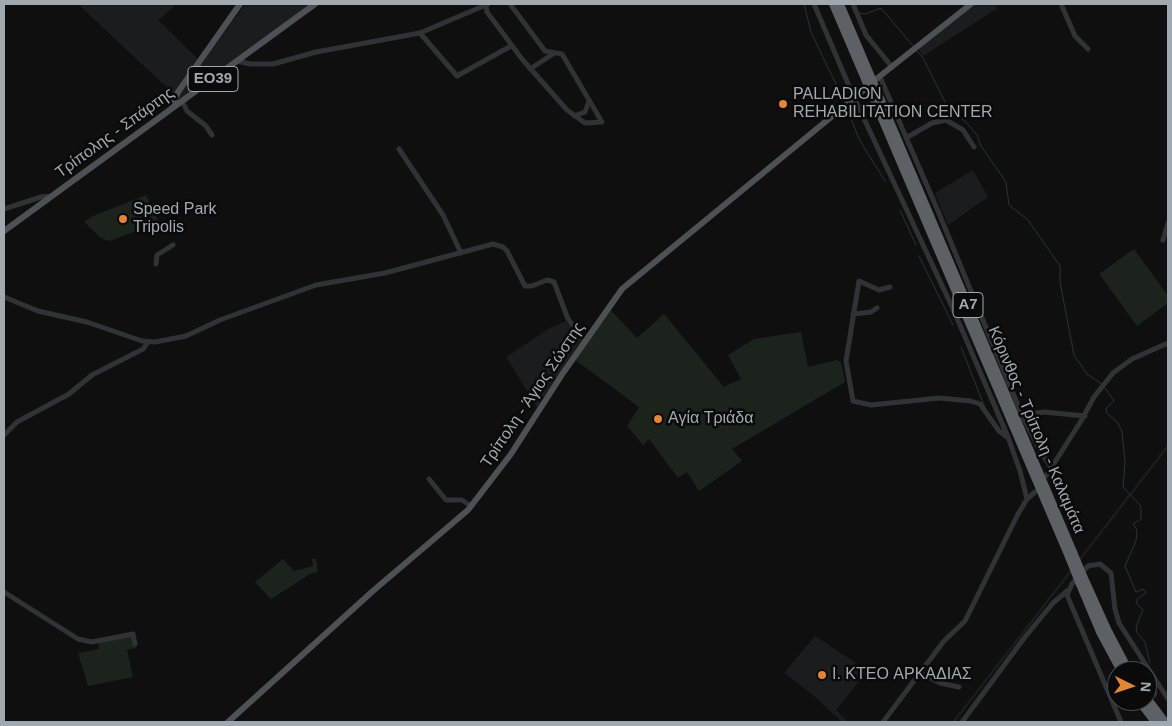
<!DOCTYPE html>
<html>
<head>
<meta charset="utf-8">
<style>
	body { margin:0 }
	#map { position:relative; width:1172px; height:726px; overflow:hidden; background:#0f0f10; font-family:Arial,sans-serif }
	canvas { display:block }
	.frame { position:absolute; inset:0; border:5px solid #a1a9b0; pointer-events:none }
	.north { position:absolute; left:1107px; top:661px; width:50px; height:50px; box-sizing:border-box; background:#0a0a0b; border:1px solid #464a4d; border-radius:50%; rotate:94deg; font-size:14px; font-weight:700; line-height:20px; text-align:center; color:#a1a9b0 }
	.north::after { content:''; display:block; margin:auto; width:18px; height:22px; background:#e58433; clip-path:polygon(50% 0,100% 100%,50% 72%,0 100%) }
</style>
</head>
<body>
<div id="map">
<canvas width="1172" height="726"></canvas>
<div class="frame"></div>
<div class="north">N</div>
</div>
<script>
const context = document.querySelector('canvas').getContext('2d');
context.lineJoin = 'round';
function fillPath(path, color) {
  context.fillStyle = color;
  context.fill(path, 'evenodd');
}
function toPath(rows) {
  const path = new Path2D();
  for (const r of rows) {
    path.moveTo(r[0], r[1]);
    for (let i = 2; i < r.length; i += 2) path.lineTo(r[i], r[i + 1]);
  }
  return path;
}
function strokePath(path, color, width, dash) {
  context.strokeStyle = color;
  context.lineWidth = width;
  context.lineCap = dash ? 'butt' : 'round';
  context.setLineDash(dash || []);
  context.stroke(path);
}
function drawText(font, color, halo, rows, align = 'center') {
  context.font = font + ' Arial,sans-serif';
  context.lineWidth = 5;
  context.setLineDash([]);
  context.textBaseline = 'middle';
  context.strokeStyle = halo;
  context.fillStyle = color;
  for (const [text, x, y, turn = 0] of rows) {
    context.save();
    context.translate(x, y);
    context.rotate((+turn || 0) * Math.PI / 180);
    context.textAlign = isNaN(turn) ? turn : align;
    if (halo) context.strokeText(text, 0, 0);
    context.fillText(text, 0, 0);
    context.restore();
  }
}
fillPath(toPath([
	[82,4,172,4,174,7,158,20,202,63,245,4,310,4,180,100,80,6],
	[975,4,995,4,998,8,923,56,918,48],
	[973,170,988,197,948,225,935,193],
	[566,321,582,340,537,407,506,357,550,328],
	[1168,444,1168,448,955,722,952,722],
	[815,636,868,671,836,710,848,722,842,722,814,696,784,673]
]), '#1b1c1d');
fillPath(toPath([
	[146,195,159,222,110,241,101,238,84,222,93,216],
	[1134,249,1168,296,1168,303,1137,326,1099,274],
	[608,307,637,338,664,314,724,387,741,379,728,355,754,339,801,332,808,367,837,360,841,362,845,382,732,449,742,461,699,491,687,472,678,478,649,439,643,445,627,426,639,407,574,359],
	[283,559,294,571,313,566,312,559,316,559,318,572,310,574,271,599,255,582],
	[133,635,136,648,127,650,133,677,88,686,78,653,99,649,98,641]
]), '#1c231c');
strokePath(toPath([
	[804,4,811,32,845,103],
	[860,13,865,14,881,8,913,46],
	[916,50,923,58,949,110,965,121,977,135,981,146,1006,182,1009,205,1028,220,1060,266,1060,282,1074,355,1087,374,1103,385],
	[847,109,860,141,885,181],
	[900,210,916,245],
	[919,256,953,325],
	[961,347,985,408],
	[1105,388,1114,401,1106,408,1107,413,1118,423,1122,432,1125,463,1123,487,1140,505,1141,509,1141,519,1133,524,1137,530,1136,541,1125,566,1136,592,1143,589,1146,593,1138,598,1136,603,1143,610,1136,627,1137,633,1145,642,1150,663],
	[1156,697,1157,691]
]), '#2a3438', 1);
strokePath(toPath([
	[814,4,852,93,953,309,1008,437,1020,471,1027,499],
	[853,4,866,35,892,67],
	[1061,4,1075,36,1088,49],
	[486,5,487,12,522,59,567,110,585,123,602,122,562,54,545,51,510,4],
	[420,33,457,76,511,46],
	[237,61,250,64,273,64,316,52,420,33,488,4],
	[530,69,553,54],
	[880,77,938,211,1022,415,1040,451,1051,467],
	[182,101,187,111,206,126,212,135],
	[574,116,585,112,589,101],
	[906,138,932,123,946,120,963,130,974,147],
	[399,149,443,215,461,253],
	[4,209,41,197,51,196],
	[1163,240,1168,223],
	[156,264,157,255,173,245],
	[890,287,879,290,859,281,846,361,853,401,871,405,939,398,971,401,980,404,999,431,1007,437],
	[4,297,38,311,87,322,142,341,155,342,186,336,220,320,316,285,385,273,493,244,503,247,507,251,525,286,532,286,547,280,554,282,568,319,585,340],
	[853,314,871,312,877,308],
	[1022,415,1044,412,1085,416],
	[4,435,17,422,69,394,92,375,143,349,148,342],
	[1046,476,1081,421,1094,397,1113,373,1132,359,1168,343],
	[429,479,446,500,462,500,471,506],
	[4,592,78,639,92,642,133,634,135,644],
	[921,673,940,683,959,687],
	[883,722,944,641,965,621,1018,514,1027,499,1035,492],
	[962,722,1025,637,1053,603,1067,591],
	[1121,722,1067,595,1072,584,1088,566,1100,564,1111,573,1115,609,1119,623,1168,699]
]), '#303235', 5);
strokePath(toPath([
	[875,80,971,4],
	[171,109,178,92,240,4],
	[4,231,315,4],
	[228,722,374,590,468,510,511,454,563,373,622,289,864,90]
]), '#4d5054', 6);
strokePath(toPath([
	[833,4,1069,557],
	[840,4,1073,552],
	[1083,576,1107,629,1129,671],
	[1079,582,1100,632,1121,671],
	[1147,698,1165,722],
	[1139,701,1155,722]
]), '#5d6166', 8);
strokePath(toPath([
	[1073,552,1083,576],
	[1069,557,1079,582]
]), '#5d6166', 8);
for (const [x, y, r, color] of [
	[783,104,5,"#e58433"],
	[123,219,5,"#e58433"],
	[658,419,5,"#e58433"],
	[822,675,5,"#e58433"]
]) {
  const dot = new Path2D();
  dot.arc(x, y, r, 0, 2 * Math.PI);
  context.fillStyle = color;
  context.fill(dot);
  strokePath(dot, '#0a0a0b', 2);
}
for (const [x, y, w] of [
	[213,79,50],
	[968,305,30]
]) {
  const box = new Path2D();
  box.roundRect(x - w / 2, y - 12.5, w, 25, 4);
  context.fillStyle = '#0a0a0b';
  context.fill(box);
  strokePath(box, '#a1a9b0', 1);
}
drawText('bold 15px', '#a1a9b0', null, [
	["ΕΟ39",213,79],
	["Α7",968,305]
]);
drawText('16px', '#a1a9b0', '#0a0a0b', [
	["PALLADION",793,95],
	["REHABILITATION CENTER",793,113],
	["Speed Park",133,210],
	["Tripolis",133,228],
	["Αγία Τριάδα",668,419],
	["Ι. ΚΤΕΟ ΑΡΚΑΔΙΑΣ",832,675]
], 'left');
drawText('16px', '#a1a9b0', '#0a0a0b', [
	["Τρίπολης - Σπάρτης",115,133,-36],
	["Τρίπολη - Άγιος Σώστης",533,395,-56],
	["Κόρινθος - Τρίπολη - Καλαμάτα",1036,430,67]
]);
</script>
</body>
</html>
